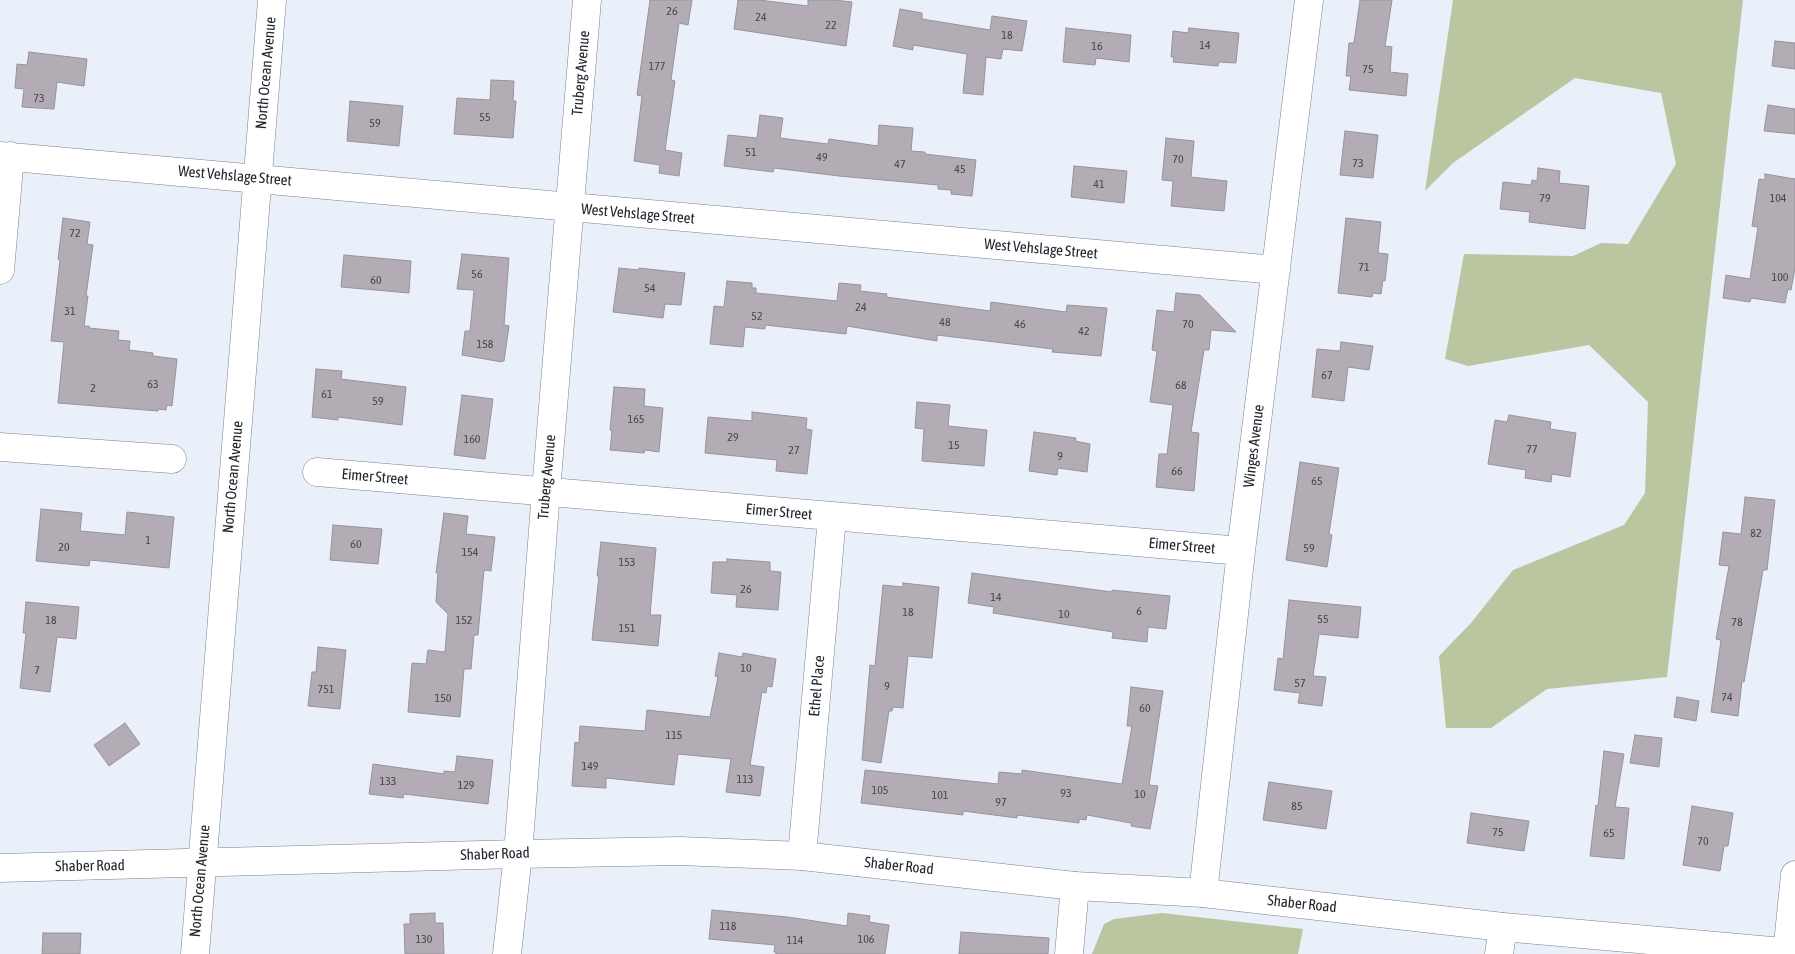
<!DOCTYPE html>
<html>
<head>
<meta charset="utf-8">
<style>
	body { margin:0 }
	canvas { display:block; background:#e9f0fa }
</style>
</head>
<body>
<canvas width="1795" height="954"></canvas>
<script>
const context = document.querySelector('canvas').getContext('2d');
context.lineJoin = 'round';
function fillPath(path, color) {
  context.fillStyle = color;
  context.fill(path, 'evenodd');
}
function toPath(rows) {
  const path = new Path2D();
  for (const r of rows) {
    path.moveTo(r[0], r[1]);
    for (let i = 2; i < r.length; i += 2) path.lineTo(r[i], r[i + 1]);
  }
  return path;
}
function strokePath(path, color, width, dash) {
  context.strokeStyle = color;
  context.lineWidth = width;
  context.lineCap = dash ? 'butt' : 'round';
  context.setLineDash(dash || []);
  context.stroke(path);
}
function drawText(font, color, halo, rows, align = 'center') {
  context.font = font + ' "Asap Condensed",sans-serif';
  context.lineWidth = 4.5;
  context.setLineDash([]);
  context.textBaseline = 'middle';
  context.strokeStyle = halo;
  context.fillStyle = color;
  for (const [text, x, y, turn = 0] of rows) {
    context.save();
    context.translate(x, y);
    context.rotate((+turn || 0) * Math.PI / 180);
    context.textAlign = isNaN(turn) ? turn : align;
    if (halo) context.strokeText(text, 0, 0);
    context.fillText(text, 0, 0);
    context.restore();
  }
}
fillPath(toPath([
	[1453,0,1743,0,1667,677,1547,689,1491,728,1446,728,1439,656,1471,623,1513,570,1624,525,1645,493,1648,402,1589,345,1468,366,1445,359,1464,254,1573,256,1601,243,1628,244,1676,164,1661,93,1575,78,1453,163,1425,191],
	[1162,913,1303,929,1298,954,1092,954,1104,924,1114,919]
]), '#b9c6a0');
const building = toPath([
	[650,0,692,0,688,25,679,23,671,80,675,81,665,150,682,153,679,176,659,173,660,165,634,161,642,96,637,95,650,0],
	[738,0,759,0,808,6,808,0,834,0,852,2,846,46,734,29,738,0],
	[1360,0,1392,0,1385,46,1392,47,1390,72,1408,74,1406,96,1349,90,1351,76,1346,76,1349,43,1354,43,1360,0],
	[900,9,922,13,922,19,990,30,992,16,1027,21,1022,51,1003,49,1001,59,986,57,983,95,963,93,967,54,913,45,913,50,893,46,900,9],
	[1066,28,1131,35,1129,62,1096,58,1095,65,1063,62,1066,28],
	[1189,28,1239,33,1236,63,1219,62,1218,66,1173,62,1174,57,1171,57,1173,31,1188,33,1189,28],
	[1775,41,1795,43,1795,69,1772,66,1775,41],
	[29,52,87,59,84,86,57,82,54,109,22,107,24,89,15,88,17,64,27,65,29,52],
	[491,80,514,81,513,101,516,101,513,138,454,134,457,98,490,100,491,80],
	[350,101,403,106,399,146,347,141,350,101],
	[1768,105,1795,109,1795,134,1764,131,1768,105],
	[760,115,783,118,780,138,828,144,829,139,878,146,879,125,913,128,911,151,925,152,925,154,976,160,972,196,951,194,951,190,938,189,938,185,839,176,774,168,773,172,724,166,728,135,757,138,760,115],
	[1345,131,1378,135,1373,178,1340,175,1345,131],
	[1166,138,1194,141,1191,177,1227,181,1224,211,1171,206,1173,181,1162,180,1166,138],
	[1074,166,1127,171,1124,203,1071,197,1074,166],
	[1538,168,1560,171,1559,183,1589,186,1585,229,1529,222,1530,212,1500,209,1503,182,1531,185,1532,180,1537,181,1538,168],
	[1765,174,1795,179,1795,268,1791,290,1788,289,1785,303,1751,298,1750,302,1723,298,1726,275,1750,279,1758,227,1752,226,1759,179,1765,180,1765,174],
	[63,218,90,222,87,244,93,245,86,296,88,296,84,326,89,326,89,328,119,331,118,340,130,341,129,350,153,353,153,356,177,359,172,406,167,405,166,410,158,409,158,411,58,403,64,342,51,341,60,260,58,259,63,218],
	[1346,218,1381,222,1378,253,1388,254,1385,281,1383,280,1381,294,1373,293,1372,297,1338,293,1346,218],
	[462,254,509,258,504,325,509,326,504,361,502,361,502,362,462,355,465,331,470,331,474,290,457,289,462,254],
	[344,255,411,261,409,293,341,287,344,255],
	[619,268,638,270,639,268,685,273,681,305,665,304,663,318,613,312,619,268],
	[727,281,752,283,752,288,756,288,756,293,837,301,839,283,861,285,860,291,887,294,886,297,990,311,991,302,1066,312,1067,305,1107,308,1101,356,1052,352,1053,349,937,335,937,341,847,326,846,334,765,325,765,329,745,327,743,347,710,344,714,306,724,307,727,281],
	[1176,293,1200,295,1236,332,1211,330,1209,350,1204,350,1191,432,1199,433,1194,491,1156,487,1159,454,1167,454,1173,405,1150,402,1157,351,1152,350,1157,310,1174,312,1176,293],
	[1341,342,1373,346,1369,370,1348,367,1344,401,1312,397,1317,349,1340,351,1341,342],
	[316,369,342,371,341,379,406,387,402,425,338,417,338,420,312,417,316,369],
	[614,387,645,389,644,406,663,408,659,452,645,450,644,453,610,450,612,431,610,430,614,387],
	[462,395,493,399,485,459,454,455,462,395],
	[917,402,950,405,948,426,987,430,984,466,922,461,924,429,915,428,917,402],
	[752,412,807,418,806,429,812,430,807,474,776,471,777,460,705,453,708,417,752,421,752,412],
	[1509,415,1551,422,1550,429,1576,433,1570,477,1552,474,1551,482,1525,478,1526,470,1488,464,1495,420,1507,422,1509,415],
	[1034,432,1076,438,1075,441,1090,444,1087,472,1058,468,1057,475,1029,471,1034,432],
	[1300,462,1339,468,1329,534,1332,535,1327,567,1286,560,1300,462],
	[1745,497,1775,500,1767,570,1763,570,1744,682,1742,681,1738,716,1711,712,1721,640,1716,639,1729,566,1719,565,1723,532,1741,534,1745,497],
	[41,509,82,513,80,531,125,535,127,512,174,517,169,568,90,560,89,566,36,561,41,509],
	[444,513,468,516,466,534,495,537,491,571,484,570,478,635,474,635,471,669,464,669,460,717,408,712,412,663,426,664,428,650,445,652,448,614,436,602,438,573,436,573,444,513],
	[333,525,382,529,378,564,330,560,333,525],
	[601,542,656,548,650,615,661,615,658,646,592,640,599,576,597,576,601,542],
	[727,559,770,562,770,571,781,572,778,610,736,607,737,595,711,593,713,562,727,562,727,559],
	[972,573,1112,592,1112,590,1170,596,1166,629,1148,627,1147,642,1112,638,1113,632,993,613,994,607,968,603,972,573],
	[903,583,939,587,932,658,908,656,903,708,893,707,892,711,889,711,881,763,862,760,870,665,875,666,883,585,903,587,903,583],
	[1289,600,1361,607,1358,638,1319,634,1313,676,1326,677,1322,706,1298,703,1300,693,1274,690,1278,658,1283,659,1289,600],
	[26,602,79,607,76,639,57,637,50,692,20,688,26,633,23,633,26,602],
	[318,647,346,650,340,709,308,706,312,672,316,672,318,647],
	[719,653,742,657,743,653,776,659,772,687,767,686,766,693,762,692,750,765,764,767,760,796,726,792,731,759,678,754,674,785,606,778,606,788,572,786,575,742,579,743,580,726,645,731,647,710,710,717,718,677,715,676,719,653],
	[1131,687,1163,691,1149,785,1158,786,1150,829,1131,826,1131,823,1087,815,1086,820,1079,819,1079,823,1017,815,1017,818,963,811,963,815,861,803,865,770,998,784,999,772,1022,774,1022,770,1122,784,1132,726,1127,726,1131,687],
	[1677,697,1699,701,1696,721,1674,717,1677,697],
	[125,723,140,744,109,766,94,745,125,723],
	[1635,735,1662,738,1659,767,1630,763,1635,735],
	[1604,751,1624,754,1615,807,1629,808,1624,859,1590,856,1596,805,1598,806,1604,751],
	[457,756,493,760,488,804,404,794,403,798,369,794,373,764,444,774,444,771,455,772,457,756],
	[1269,782,1332,791,1326,829,1263,820,1269,782],
	[1692,806,1733,813,1728,846,1724,846,1720,871,1683,865,1692,806],
	[1471,813,1529,821,1524,851,1467,843,1471,813],
	[712,910,788,917,847,926,848,913,870,916,869,922,889,925,885,954,776,954,776,952,774,952,775,945,709,939,712,910],
	[435,913,435,923,443,923,444,954,405,954,404,924,410,924,410,914,435,913],
	[961,932,1049,938,1048,954,959,954,961,932],
	[43,933,81,933,80,954,42,954,43,933]
]);
fillPath(building, '#b4acb5');
strokePath(building, '#99929a', 1);
const street = toPath([
	[0,156,1276,270],
	[0,270,10,156],
	[0,447,172,459],
	[317,472,1241,551],
	[802,856,832,517],
	[1203,893,1241,551,1309,0],
	[507,954,518,854,546,491,587,0],
	[1069,954,1075,886],
	[1499,954,1503,927],
	[1787,954,1795,875]
]);
const secondary = toPath([
	[0,868,518,854,680,851,802,856,1075,886,1203,893,1503,927,1795,953],
	[195,954,272,0]
]);
strokePath(street, '#7c828b', 29);
strokePath(secondary, '#7c828b', 29);
strokePath(street, '#fff', 28);
strokePath(secondary, '#fff', 28);
drawText('12px', '#47474c', null, [
	["26",672,11],
	["24",761,17],
	["22",831,25],
	["18",1007,35],
	["14",1205,45],
	["16",1097,46],
	["177",657,66],
	["75",1368,69],
	["73",39,98],
	["55",485,117],
	["59",375,123],
	["51",751,152],
	["49",822,157],
	["70",1178,159],
	["73",1358,163],
	["47",900,164],
	["45",960,169],
	["41",1099,184],
	["79",1545,198],
	["104",1778,198],
	["72",75,233],
	["71",1364,267],
	["56",477,274],
	["100",1780,277],
	["60",376,280],
	["54",650,288],
	["24",861,307],
	["31",70,311],
	["52",757,316],
	["48",945,322],
	["46",1020,324],
	["70",1188,324],
	["42",1084,331],
	["158",485,344],
	["67",1327,375],
	["63",153,384],
	["68",1181,385],
	["2",93,388],
	["61",327,394],
	["59",378,401],
	["165",636,419],
	["29",733,437],
	["160",472,439],
	["15",954,445],
	["77",1532,449],
	["27",794,450],
	["9",1060,456],
	["66",1177,471],
	["65",1317,481],
	["82",1756,533],
	["1",148,540],
	["60",356,544],
	["20",64,547],
	["59",1309,548],
	["154",470,552],
	["153",627,562],
	["26",746,589],
	["14",996,597],
	["6",1139,611],
	["18",908,612],
	["10",1064,614],
	["55",1323,619],
	["18",51,620],
	["152",464,620],
	["78",1737,622],
	["151",627,628],
	["10",746,668],
	["7",37,670],
	["57",1300,683],
	["9",887,686],
	["751",326,689],
	["74",1727,697],
	["150",443,698],
	["60",1145,708],
	["115",674,735],
	["149",590,766],
	["113",745,779],
	["133",388,781],
	["129",466,785],
	["105",880,790],
	["93",1066,793],
	["10",1140,794],
	["101",940,795],
	["97",1001,802],
	["85",1297,806],
	["75",1498,832],
	["65",1609,833],
	["70",1703,841],
	["118",728,926],
	["130",424,939],
	["106",866,939],
	["114",795,940]
]);
drawText('15px', '#232529', '#fbfdff', [
	["North Ocean Avenue",266,73,-85],
	["Truberg Avenue",581,73,-85],
	["West Vehslage Street",235,176,5],
	["West Vehslage Street",638,214,5],
	["West Vehslage Street",1041,249,5],
	["Winges Avenue",1254,446,-83],
	["North Ocean Avenue",233,477,-85],
	["Eimer Street",375,477,5],
	["Truberg Avenue",547,477,-85],
	["Eimer Street",779,512,5],
	["Eimer Street",1182,546,5],
	["Ethel Place",817,686,-85],
	["Shaber Road",495,854,-2],
	["Shaber Road",90,866,-1],
	["Shaber Road",899,866,6],
	["North Ocean Avenue",200,881,-85],
	["Shaber Road",1302,904,6]
]);
</script>
</body>
</html>
